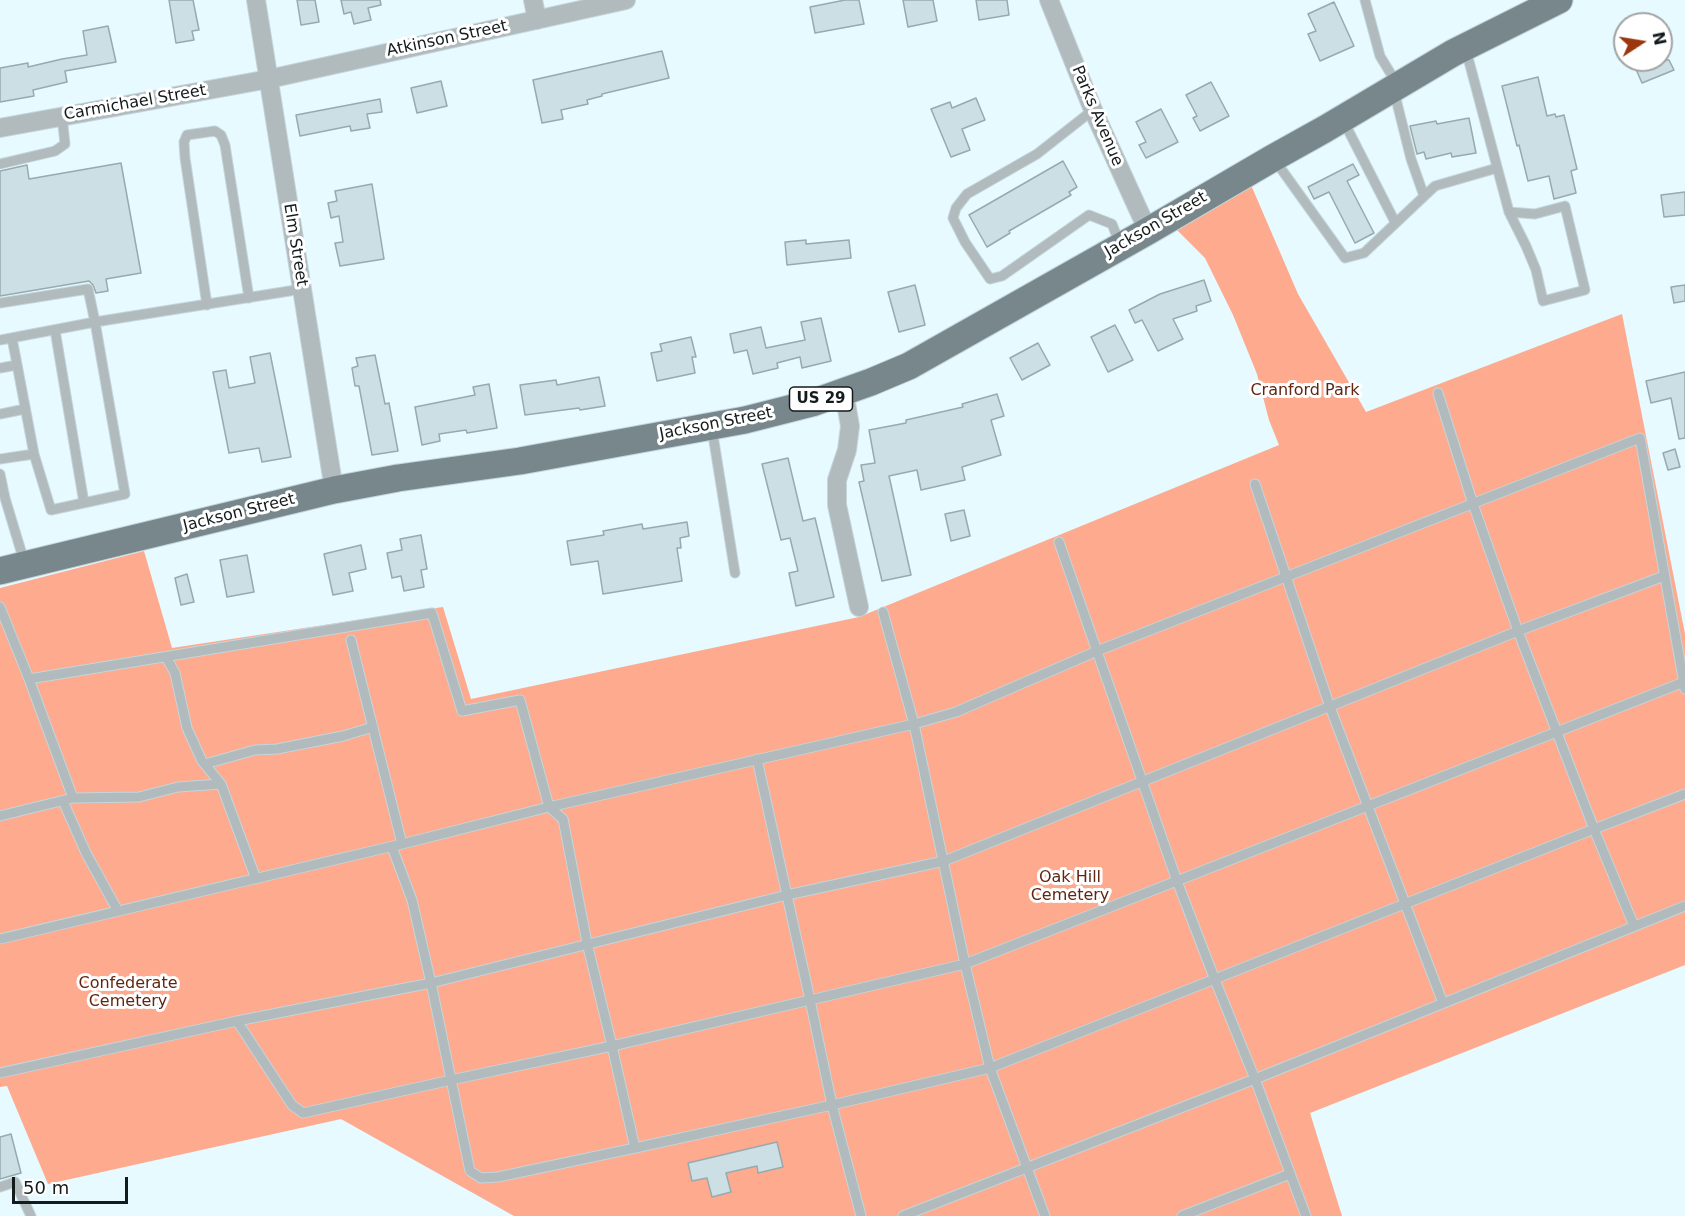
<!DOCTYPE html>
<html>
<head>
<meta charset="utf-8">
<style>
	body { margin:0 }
	#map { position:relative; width:1685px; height:1216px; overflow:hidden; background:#e6faff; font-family:"DejaVu Sans",sans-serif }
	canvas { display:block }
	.north { position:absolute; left:1613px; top:12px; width:60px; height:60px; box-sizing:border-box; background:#fff; border:2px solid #a1a4a4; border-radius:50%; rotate:78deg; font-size:16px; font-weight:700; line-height:24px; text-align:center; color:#141b1c }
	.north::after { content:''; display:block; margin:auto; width:21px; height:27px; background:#9b360d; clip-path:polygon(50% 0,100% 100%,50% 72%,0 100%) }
	.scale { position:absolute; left:12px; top:1177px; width:116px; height:27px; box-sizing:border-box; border:3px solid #141b1c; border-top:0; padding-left:8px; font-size:18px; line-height:21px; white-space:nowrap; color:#141b1c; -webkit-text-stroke:4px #fff; paint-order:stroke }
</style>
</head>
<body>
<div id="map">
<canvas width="1685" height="1216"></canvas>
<div class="north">N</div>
<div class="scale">50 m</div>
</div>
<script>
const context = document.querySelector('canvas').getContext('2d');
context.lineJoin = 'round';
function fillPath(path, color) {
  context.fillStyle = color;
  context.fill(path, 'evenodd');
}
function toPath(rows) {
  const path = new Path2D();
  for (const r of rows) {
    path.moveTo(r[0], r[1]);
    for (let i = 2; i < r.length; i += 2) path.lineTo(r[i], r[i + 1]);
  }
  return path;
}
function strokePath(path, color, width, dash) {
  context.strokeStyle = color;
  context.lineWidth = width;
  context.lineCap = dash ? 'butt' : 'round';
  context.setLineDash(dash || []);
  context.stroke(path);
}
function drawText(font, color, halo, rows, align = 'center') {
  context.font = font + ' "DejaVu Sans",sans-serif';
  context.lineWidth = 6;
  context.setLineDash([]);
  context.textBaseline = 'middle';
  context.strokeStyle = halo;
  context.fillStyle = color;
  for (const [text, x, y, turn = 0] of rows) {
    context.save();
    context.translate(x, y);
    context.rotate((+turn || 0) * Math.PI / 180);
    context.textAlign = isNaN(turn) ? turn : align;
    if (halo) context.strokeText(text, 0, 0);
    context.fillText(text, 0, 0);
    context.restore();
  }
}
fillPath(toPath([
	[1251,185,1298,294,1366,412,1622,314,1685,634,1685,965,1310,1113,1342,1216,514,1216,341,1119,48,1184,7,1086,0,1087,0,588,144,551,172,648,443,607,471,699,859,617,1279,445,1269,420,1257,374,1233,315,1205,258,1177,230]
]), '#fdaa8f');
const building = toPath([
	[169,0,193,0,199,30,192,31,194,40,176,43,169,0],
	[297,0,315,0,319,22,301,25,297,0],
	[341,0,380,0,381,5,368,8,371,20,354,24,351,12,344,14,341,0],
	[845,0,859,0,864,24,815,33,810,7,845,0],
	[903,0,933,0,937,21,908,27,903,0],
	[976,0,1007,0,1009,15,979,20,976,0],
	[1334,2,1354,46,1320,61,1308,34,1316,31,1308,14,1334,2],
	[108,26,116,62,65,71,67,82,33,90,34,96,0,102,0,68,28,63,28,67,62,59,87,55,83,31,108,26],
	[662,51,669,78,602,94,602,96,587,100,588,104,561,110,563,119,542,123,533,80,662,51],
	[1632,60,1669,60,1674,70,1642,83,1632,60],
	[1538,77,1547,116,1555,114,1556,117,1564,115,1577,169,1571,171,1576,193,1554,199,1549,176,1528,181,1519,145,1517,146,1502,86,1538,77],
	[441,81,447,106,417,113,411,88,441,81],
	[1211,82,1229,116,1200,131,1193,118,1197,116,1186,95,1211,82],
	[976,98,985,120,962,129,970,150,951,157,931,109,950,102,952,108,976,98],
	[380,99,382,112,367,114,370,128,351,131,350,126,300,136,296,115,380,99],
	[1161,109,1178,142,1146,158,1139,145,1146,142,1136,122,1161,109],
	[1469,118,1476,153,1452,157,1451,153,1426,159,1424,152,1417,154,1410,126,1436,121,1437,124,1469,118],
	[1063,161,1077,187,1069,192,1071,195,1009,231,1010,233,987,247,969,215,1063,161],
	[121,163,141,273,106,279,108,291,96,293,93,285,89,281,0,296,0,171,27,165,29,179,121,163],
	[1353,164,1359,175,1347,181,1374,233,1355,243,1329,192,1314,199,1308,187,1353,164],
	[372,184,384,259,340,266,335,243,343,242,339,216,331,218,328,203,337,201,335,191,372,184],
	[1685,192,1685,215,1664,217,1661,195,1685,192],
	[806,240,806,244,849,240,851,258,787,265,785,242,806,240],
	[1204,280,1211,301,1196,306,1197,311,1173,319,1183,339,1158,351,1142,320,1135,323,1129,310,1160,294,1204,280],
	[915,285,925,325,899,332,888,292,915,285],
	[1685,285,1685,301,1674,303,1671,287,1685,285],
	[821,318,831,361,802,368,800,357,777,363,778,368,753,374,747,350,734,353,730,334,761,327,766,348,805,340,801,322,821,318],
	[1115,325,1133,360,1108,372,1091,337,1115,325],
	[691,337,696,357,692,357,695,373,657,381,651,353,662,351,660,344,691,337],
	[1038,343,1050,365,1022,380,1010,358,1038,343],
	[270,353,291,457,262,462,259,448,229,453,213,372,226,370,229,388,255,383,250,357,270,353],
	[375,355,385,404,389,403,398,451,372,455,359,386,355,386,352,368,358,366,356,358,375,355],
	[1685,372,1685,438,1679,439,1671,398,1651,403,1646,381,1685,372],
	[599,377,605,406,580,410,579,408,525,415,520,385,556,380,557,385,599,377],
	[489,384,497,428,467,433,466,430,439,434,440,441,422,445,415,407,475,395,473,387,489,384],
	[997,394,1004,416,991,420,1001,455,962,467,965,480,921,490,917,470,889,476,911,575,882,581,859,482,864,481,861,465,875,463,869,430,906,423,906,420,963,407,962,404,997,394],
	[1675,449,1680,467,1668,470,1663,453,1675,449],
	[788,458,803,521,815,518,834,597,796,606,789,573,798,571,790,538,781,540,762,464,788,458],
	[964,510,970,536,951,541,945,514,964,510],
	[687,522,689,536,680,538,681,548,677,548,682,581,603,594,598,561,571,565,567,541,604,535,603,531,642,524,643,529,687,522],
	[421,535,427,569,421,570,424,587,404,591,401,576,392,578,387,553,402,550,400,539,421,535],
	[361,545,366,569,349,573,353,591,333,595,324,554,361,545],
	[247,555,254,592,227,597,220,560,247,555],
	[187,574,194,602,181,605,175,578,187,574],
	[11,1134,21,1173,0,1179,0,1137,11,1134],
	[777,1142,783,1167,758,1173,757,1166,726,1173,731,1192,712,1197,707,1178,692,1181,688,1163,777,1142]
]);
fillPath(building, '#ccdfe4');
strokePath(building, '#97aaae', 1.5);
const lane = toPath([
	[1365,0,1380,56,1397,84],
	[1466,50,1509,212,1526,246,1536,270,1543,301,1585,290,1565,206,1535,214,1509,212],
	[1394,91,1411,159,1424,196],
	[1093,110,1037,154,967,194,956,208,953,218,965,242,990,279,1002,276,1089,215,1112,224,1120,244],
	[1343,120,1395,222],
	[1274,159,1345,258,1364,253,1435,186,1497,168],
	[0,164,55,151,65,144,62,116],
	[0,303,88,289,95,322,302,289],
	[207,305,185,158,184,142,187,135,215,131,221,135,225,145,249,298],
	[55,330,84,503],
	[12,338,34,454],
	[0,340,95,322,125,494,51,510,34,454,0,459],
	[0,368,17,365],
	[1438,393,1473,504,1518,631,1594,829,1634,926],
	[0,414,25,409],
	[712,429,735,573],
	[0,474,5,498,24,561],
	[1255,484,1330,707,1443,1003],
	[1059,542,1177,881,1215,980,1255,1079,1306,1216],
	[0,607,29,679,73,798],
	[883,612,914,724,965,964,990,1068,1045,1216],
	[351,640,402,844],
	[166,657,175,673,187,728,202,761,221,784,256,879],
	[29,679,432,613,462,711,520,700,549,807,563,819,587,943,612,1046,635,1148],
	[757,759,810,1000,832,1105,861,1216],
	[205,764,255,750,277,749,343,736,373,727],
	[63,801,86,853,118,911],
	[0,816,73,798,139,797,178,787,221,784],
	[392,847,412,900,431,983,470,1171,481,1178,498,1177,635,1148,832,1105,990,1068,1594,829,1685,794],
	[0,939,402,844,549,807,914,724,956,712,1097,651,1640,438,1685,689],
	[237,1021,292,1105,303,1113,451,1080,612,1046,810,1000,965,964,1684,682],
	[0,1073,237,1021,431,983,787,895,944,861,1518,631,1664,576],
	[0,1187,15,1182,31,1216],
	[903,1216,1255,1079,1685,906],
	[1182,1216,1290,1174]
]);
const street = toPath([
	[256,0,334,490],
	[533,0,537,20],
	[1049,0,1093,110,1148,231],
	[0,128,269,79,626,0],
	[844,392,850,426,847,450,837,480,837,505,859,607]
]);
const primary = toPath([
	[0,571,334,490,398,478,520,461,745,420,812,403,871,382,909,366,1148,231,1273,158,1325,129,1453,53,1559,0]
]);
strokePath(lane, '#c4d6db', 11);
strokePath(street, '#c4d6db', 20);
strokePath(primary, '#c4d6db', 29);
strokePath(lane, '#b1babc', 9);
strokePath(street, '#b1babc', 18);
strokePath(primary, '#78878b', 27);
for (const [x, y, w] of [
	[821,399,63]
]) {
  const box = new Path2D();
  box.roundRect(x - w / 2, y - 12, w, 24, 4.5);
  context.fillStyle = '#fff';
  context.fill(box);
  strokePath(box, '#141b1c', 1.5);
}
drawText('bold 15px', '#141b1c', null, [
	["US 29",821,399]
]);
drawText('16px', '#141b1c', '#fff', [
	["Atkinson Street",447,39,-12],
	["Carmichael Street",135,103,-10],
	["Parks Avenue",1097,116,67],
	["Jackson Street",1156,225,-30],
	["Elm Street",295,245,81],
	["Jackson Street",716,424,-11],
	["Jackson Street",239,513,-14]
]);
drawText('16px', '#612612', '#fff', [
	["Cranford Park",1305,391],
	["Oak Hill",1070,878],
	["Cemetery",1070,896],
	["Confederate",128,984],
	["Cemetery",128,1002]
]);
</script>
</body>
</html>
